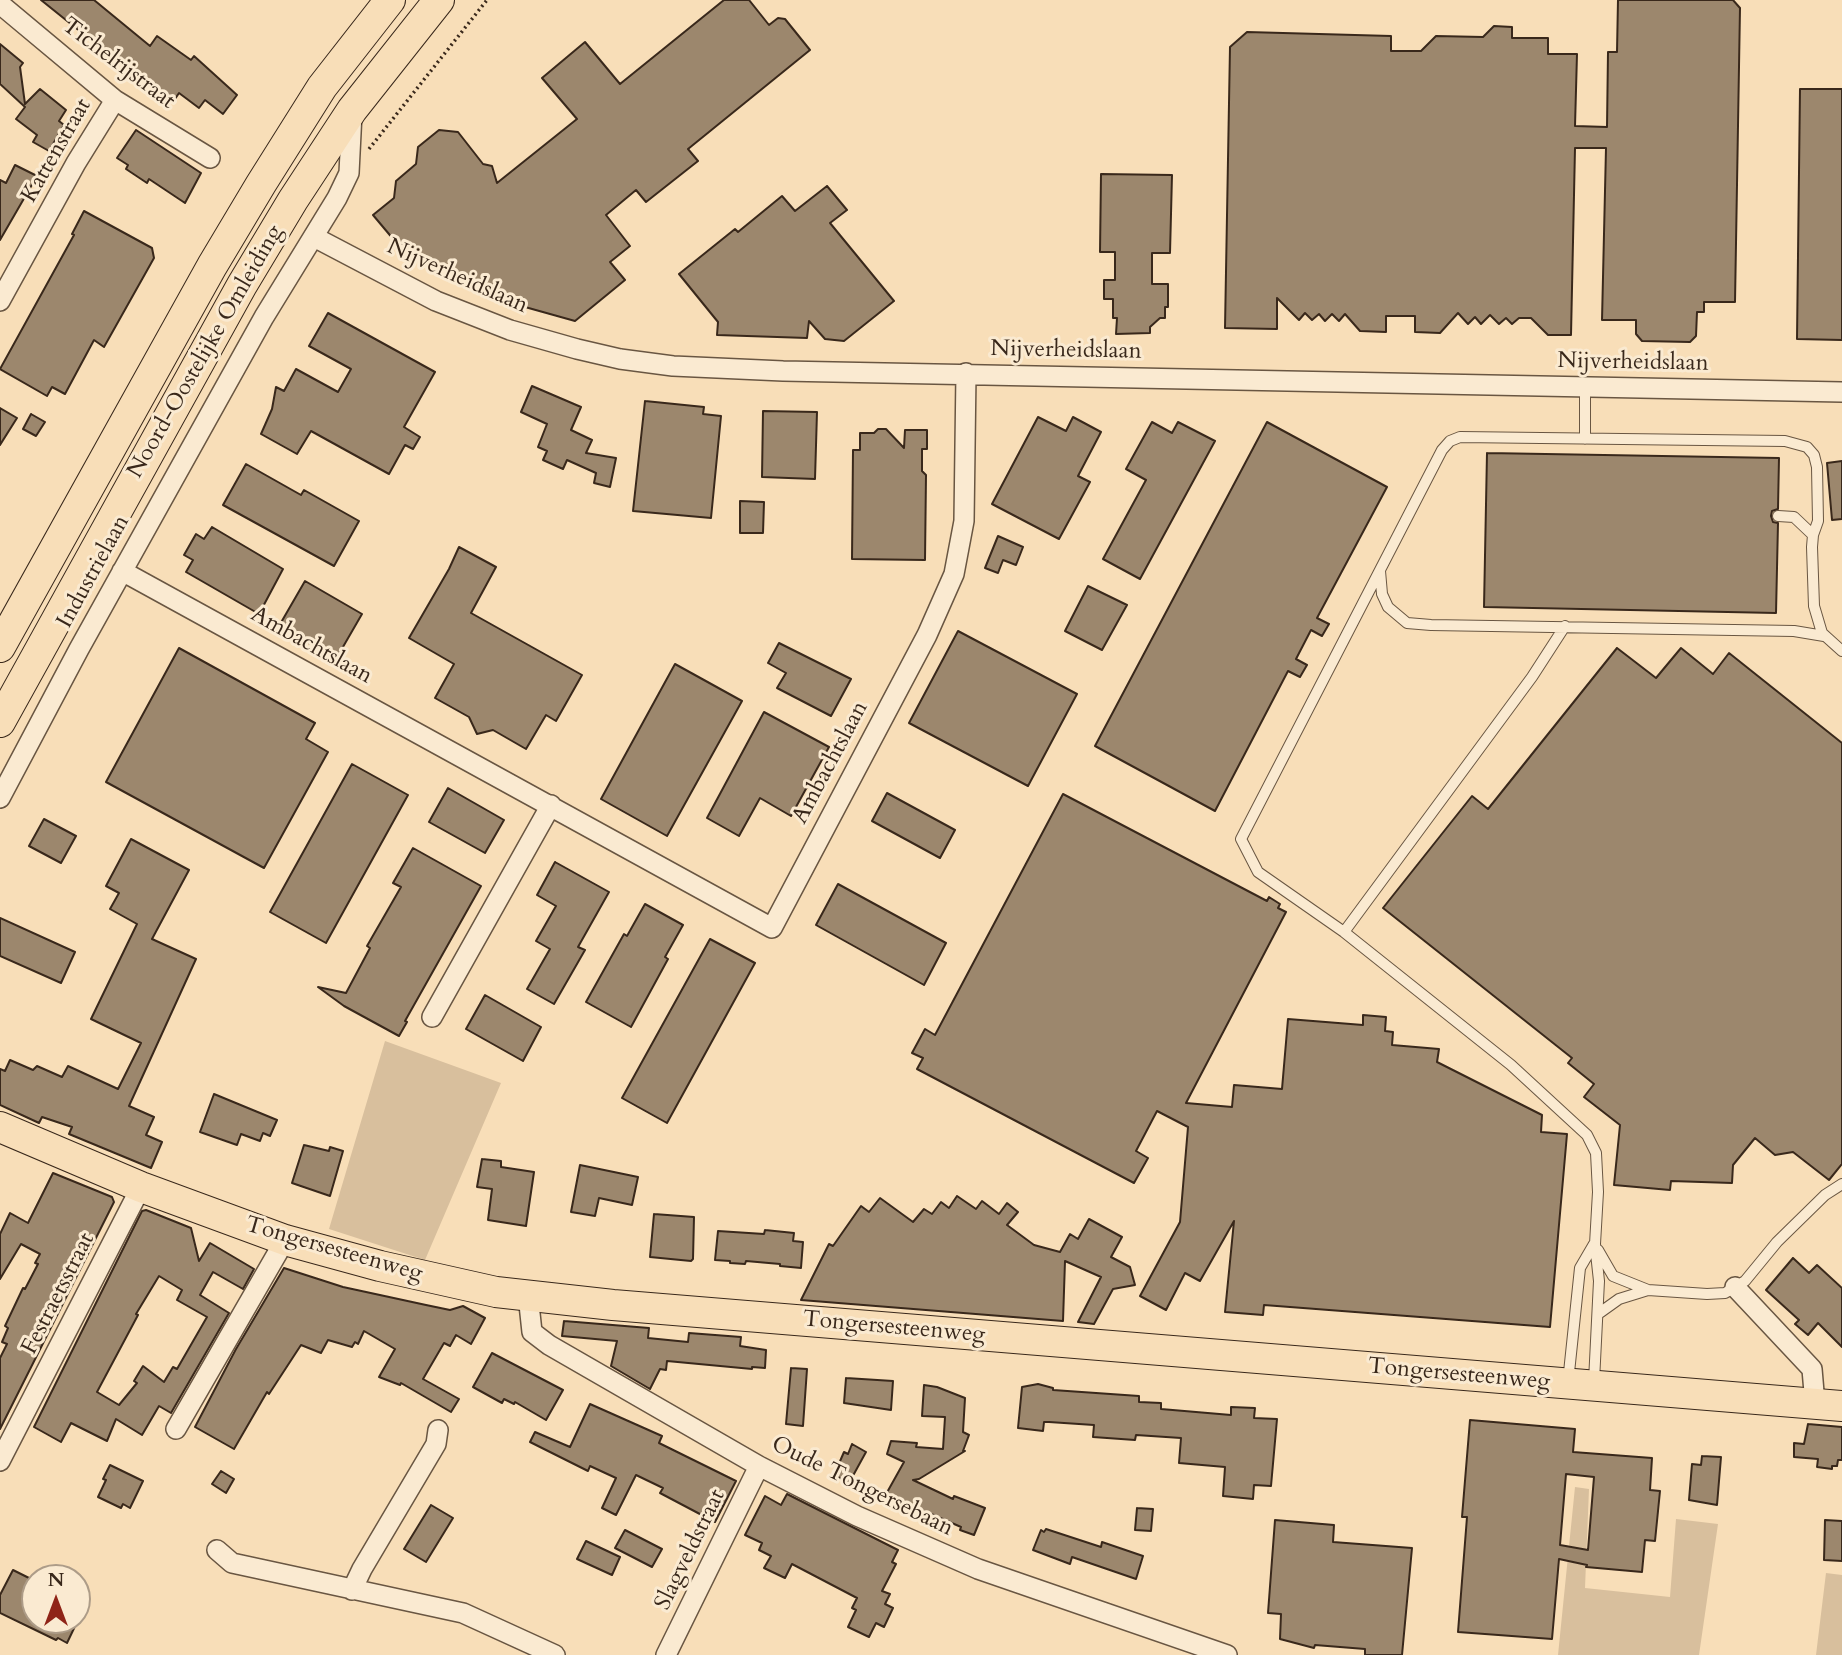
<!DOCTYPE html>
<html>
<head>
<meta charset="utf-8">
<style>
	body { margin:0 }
	#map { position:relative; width:1842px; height:1655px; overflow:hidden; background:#f8deb8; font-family:Cardo,serif }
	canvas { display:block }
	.north { position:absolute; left:21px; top:1564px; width:70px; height:70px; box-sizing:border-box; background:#faead1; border:2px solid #ad9c88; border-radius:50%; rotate:0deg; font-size:19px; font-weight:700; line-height:28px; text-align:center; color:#39281b }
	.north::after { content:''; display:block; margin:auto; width:24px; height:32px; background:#8f2418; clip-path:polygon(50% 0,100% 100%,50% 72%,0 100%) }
</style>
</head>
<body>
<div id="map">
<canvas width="1842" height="1655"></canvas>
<div class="north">N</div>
</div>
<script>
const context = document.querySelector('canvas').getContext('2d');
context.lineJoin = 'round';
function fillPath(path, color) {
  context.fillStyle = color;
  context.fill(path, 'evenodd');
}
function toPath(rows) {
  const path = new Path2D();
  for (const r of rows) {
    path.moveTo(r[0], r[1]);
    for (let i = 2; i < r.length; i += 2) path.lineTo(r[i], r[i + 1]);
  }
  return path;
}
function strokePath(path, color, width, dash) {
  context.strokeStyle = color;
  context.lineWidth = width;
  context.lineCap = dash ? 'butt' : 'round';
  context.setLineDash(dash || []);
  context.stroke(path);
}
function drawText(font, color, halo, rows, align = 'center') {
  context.font = font + ' Cardo,serif';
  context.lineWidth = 6;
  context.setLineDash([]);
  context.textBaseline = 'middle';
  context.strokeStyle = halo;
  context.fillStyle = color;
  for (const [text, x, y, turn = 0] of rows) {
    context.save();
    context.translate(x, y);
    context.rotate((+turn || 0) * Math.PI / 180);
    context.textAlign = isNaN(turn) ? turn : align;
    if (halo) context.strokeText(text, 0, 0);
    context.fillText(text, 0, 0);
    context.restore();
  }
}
fillPath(toPath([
	[385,1041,501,1083,425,1260,329,1229],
	[1575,1487,1589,1489,1585,1588,1670,1597,1676,1519,1718,1524,1699,1655,1558,1655],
	[1826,1573,1842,1575,1842,1655,1816,1655]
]), '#d8bf9d');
const building = toPath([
	[41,0,94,0,150,46,157,36,191,60,194,56,237,95,223,114,205,100,199,108,179,93,173,102,144,81,147,78,119,59,117,61,41,0],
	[724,0,749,0,769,25,778,18,785,19,810,50,688,149,698,161,646,202,636,190,606,215,630,246,610,262,625,280,575,321,525,307,411,250,405,242,399,246,373,215,394,198,396,181,416,164,418,147,439,130,458,132,483,164,492,166,497,183,577,119,542,78,585,42,620,84,724,0],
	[1618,0,1733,0,1740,8,1735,302,1704,302,1704,312,1697,312,1696,336,1690,342,1642,341,1636,334,1636,320,1602,320,1606,148,1575,148,1571,335,1548,335,1531,318,1519,318,1512,324,1506,318,1499,324,1490,315,1481,324,1475,317,1468,324,1458,313,1440,333,1415,332,1415,316,1386,316,1386,332,1360,331,1345,314,1339,321,1332,314,1325,321,1319,314,1312,320,1305,313,1299,320,1277,298,1277,329,1225,328,1230,47,1247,32,1391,36,1391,51,1421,51,1436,36,1483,37,1494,26,1512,27,1512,38,1548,38,1548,54,1577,54,1575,126,1607,127,1608,52,1617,52,1618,0],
	[0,44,23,63,20,67,25,104,40,89,66,110,59,121,64,125,49,151,33,142,37,135,16,119,25,107,0,84,0,44],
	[1800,89,1842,89,1842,340,1797,339,1800,89],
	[136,130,201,173,185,203,149,179,147,183,126,169,128,165,117,158,136,130],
	[15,165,37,176,0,240,0,180,6,183,15,165],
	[1101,174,1172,175,1170,253,1152,253,1152,284,1168,284,1168,307,1165,307,1165,318,1160,318,1150,327,1150,333,1116,334,1117,318,1113,318,1113,299,1104,299,1104,280,1115,280,1115,252,1100,252,1101,174],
	[827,186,847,210,830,223,894,301,844,341,825,339,809,321,807,338,717,335,718,322,679,274,735,229,738,232,782,196,795,211,827,186],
	[84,211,152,248,154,258,104,347,94,340,65,394,52,387,47,396,0,369,74,235,72,234,84,211],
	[328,313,435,372,404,427,420,437,413,449,405,445,389,474,311,431,297,454,261,434,272,409,276,387,284,391,296,369,338,392,351,369,309,346,328,313],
	[532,386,581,407,571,430,592,440,586,453,616,458,610,487,594,483,596,473,567,460,563,469,543,460,547,451,538,447,547,424,521,412,532,386],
	[645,401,704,407,703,414,721,416,711,518,633,511,645,401],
	[0,408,17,418,0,445,0,408],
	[763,411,817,412,815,479,762,477,763,411],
	[31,414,45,422,36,436,23,429,31,414],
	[1038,417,1066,431,1073,417,1101,432,1078,476,1090,482,1059,539,992,504,1038,417],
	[1152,422,1172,433,1178,422,1215,441,1140,579,1103,559,1146,480,1126,469,1152,422],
	[1267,422,1387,487,1317,618,1329,624,1322,636,1311,630,1296,659,1307,665,1300,677,1288,671,1215,811,1095,746,1267,422],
	[878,429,886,429,904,448,905,430,927,430,927,449,922,449,922,471,926,475,925,560,852,559,853,450,860,450,860,433,874,433,878,429],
	[1487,453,1779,458,1778,509,1772,511,1771,516,1773,522,1778,523,1776,613,1484,607,1487,453],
	[1842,461,1842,519,1832,520,1827,463,1842,461],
	[246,464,301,495,304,490,359,521,334,566,223,505,246,464],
	[740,501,764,502,763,533,740,533,740,501],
	[212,527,283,569,259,614,186,572,193,560,184,555,196,534,204,539,212,527],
	[998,536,1023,547,1016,565,1003,560,998,573,985,568,998,536],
	[459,547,496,567,471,613,582,675,556,721,546,715,526,749,493,730,477,734,469,717,435,698,454,664,409,638,449,569,459,547],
	[305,581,362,614,336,659,279,626,305,581],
	[1088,586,1127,605,1102,650,1065,631,1088,586],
	[958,631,1077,694,1028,786,909,723,958,631],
	[779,643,851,679,831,716,777,688,786,673,768,663,779,643],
	[179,648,315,723,306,739,328,752,264,868,106,782,179,648],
	[1617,648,1656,678,1681,648,1713,674,1729,653,1842,743,1842,1164,1829,1180,1793,1152,1775,1155,1755,1138,1733,1165,1732,1183,1671,1181,1670,1190,1614,1185,1620,1125,1584,1097,1594,1084,1568,1063,1572,1058,1383,908,1472,796,1488,809,1617,648],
	[675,664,742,701,667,836,601,799,675,664],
	[764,712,829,747,791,816,760,798,739,836,707,818,764,712],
	[352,764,408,795,326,943,270,912,352,764],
	[448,788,504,820,485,853,429,822,448,788],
	[887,793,955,830,940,858,872,821,887,793],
	[1063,794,1267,901,1269,897,1280,904,1278,908,1286,912,1186,1103,1232,1107,1234,1085,1282,1089,1288,1019,1363,1025,1363,1015,1386,1017,1385,1031,1393,1032,1392,1045,1439,1049,1437,1062,1542,1115,1541,1132,1567,1134,1550,1327,1264,1305,1263,1315,1225,1312,1234,1221,1200,1281,1185,1273,1166,1310,1140,1296,1180,1222,1188,1127,1157,1111,1136,1151,1148,1158,1134,1183,917,1069,923,1058,912,1053,925,1029,935,1035,1063,794],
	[44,819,76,836,61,863,29,846,44,819],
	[131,839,189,870,152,939,196,959,129,1106,154,1117,146,1135,162,1142,151,1168,69,1134,72,1127,42,1117,39,1123,0,1105,0,1069,5,1071,10,1060,33,1070,37,1066,62,1077,68,1066,118,1089,141,1043,91,1019,137,924,110,909,119,893,106,886,131,839],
	[413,848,481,886,405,1021,407,1022,399,1036,344,1006,318,987,346,993,370,948,367,946,401,887,393,883,413,848],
	[555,862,609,892,578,947,585,950,554,1004,527,989,550,949,536,941,556,906,537,895,555,862],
	[838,884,946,943,924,985,816,925,838,884],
	[645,904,683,925,665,957,668,959,631,1027,586,1002,624,934,627,936,645,904],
	[0,918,75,952,61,983,0,956,0,918],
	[710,939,755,963,667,1123,622,1098,710,939],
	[485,995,541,1027,523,1061,466,1029,485,995],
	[214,1094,277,1120,270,1136,263,1133,260,1141,241,1134,237,1145,200,1132,214,1094],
	[304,1145,329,1151,330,1147,343,1151,330,1196,292,1183,304,1145],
	[482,1159,501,1161,501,1167,534,1172,526,1226,488,1220,492,1189,477,1187,482,1159],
	[580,1165,638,1177,632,1205,599,1198,595,1216,571,1212,580,1165],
	[53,1173,112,1197,114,1202,0,1429,0,1358,7,1344,2,1342,8,1328,5,1326,23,1288,25,1289,38,1264,35,1263,40,1254,21,1244,0,1279,0,1234,10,1213,28,1223,53,1173],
	[957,1196,976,1209,982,1201,999,1214,1007,1203,1018,1212,1007,1225,1034,1245,1060,1252,1070,1234,1078,1239,1089,1219,1122,1237,1111,1257,1130,1267,1135,1285,1113,1289,1094,1324,1078,1322,1101,1277,1065,1261,1063,1321,801,1300,829,1244,833,1246,861,1206,869,1212,880,1198,913,1222,924,1209,932,1214,941,1202,949,1208,957,1196],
	[146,1210,191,1228,199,1261,210,1243,254,1269,243,1289,213,1272,200,1295,229,1313,171,1413,159,1406,142,1435,116,1419,107,1441,71,1423,61,1442,34,1427,142,1211,146,1210],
	[159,1276,182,1290,177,1300,207,1317,177,1369,173,1367,164,1382,143,1366,134,1381,137,1383,119,1405,97,1392,138,1315,136,1314,159,1276],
	[654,1214,694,1217,693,1259,691,1261,650,1257,654,1214],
	[765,1230,794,1233,793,1241,803,1242,801,1268,780,1266,780,1264,746,1261,745,1264,730,1263,730,1261,715,1260,718,1231,764,1234,765,1230],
	[1793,1258,1809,1273,1817,1265,1842,1288,1842,1347,1818,1323,1808,1335,1795,1324,1799,1320,1766,1290,1793,1258],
	[284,1268,343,1287,426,1305,450,1310,463,1306,485,1318,471,1344,456,1335,450,1346,444,1343,423,1379,459,1399,451,1412,401,1383,400,1385,379,1377,395,1349,364,1331,358,1344,355,1342,352,1347,328,1340,321,1353,301,1345,269,1394,267,1392,234,1449,195,1427,236,1349,284,1268],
	[564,1321,649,1328,648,1338,688,1342,689,1333,741,1337,740,1346,766,1350,765,1368,752,1367,752,1369,667,1361,666,1370,660,1369,650,1389,611,1366,617,1341,562,1336,564,1321],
	[492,1353,563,1390,546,1420,515,1402,514,1404,504,1399,502,1403,473,1387,492,1353],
	[791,1368,807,1369,803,1426,786,1424,791,1368],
	[846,1378,893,1381,891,1410,844,1403,846,1378],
	[1038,1384,1053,1388,1053,1390,1139,1396,1139,1402,1161,1403,1161,1409,1231,1415,1231,1407,1255,1408,1254,1418,1277,1419,1271,1486,1254,1485,1253,1499,1223,1496,1225,1467,1179,1463,1181,1438,1136,1435,1135,1440,1093,1437,1094,1425,1049,1422,1044,1422,1043,1431,1018,1428,1022,1387,1038,1384],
	[924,1385,937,1387,965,1398,963,1432,969,1435,963,1451,965,1451,919,1479,913,1480,953,1499,954,1496,985,1508,974,1535,960,1530,961,1527,929,1513,924,1523,894,1506,896,1503,885,1496,904,1462,887,1454,891,1441,917,1443,916,1447,943,1449,945,1417,922,1416,924,1385],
	[590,1404,662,1436,659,1443,736,1481,715,1522,660,1493,663,1488,636,1475,616,1515,602,1508,616,1478,590,1466,588,1471,530,1442,535,1432,570,1447,590,1404],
	[1470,1420,1575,1429,1573,1452,1652,1458,1650,1490,1660,1491,1655,1541,1645,1540,1642,1572,1586,1567,1587,1565,1559,1559,1552,1639,1458,1632,1467,1517,1462,1517,1470,1420],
	[1566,1474,1594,1477,1588,1550,1560,1545,1566,1474],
	[1808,1424,1842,1427,1842,1460,1838,1460,1837,1466,1832,1466,1832,1469,1817,1467,1818,1459,1794,1457,1794,1443,1804,1444,1808,1424],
	[852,1444,866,1452,849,1483,834,1475,844,1452,848,1454,852,1444],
	[1702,1456,1721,1457,1717,1505,1689,1500,1692,1464,1701,1465,1702,1456],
	[110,1465,143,1481,130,1508,123,1504,121,1508,98,1497,106,1480,103,1479,110,1465],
	[221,1471,234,1479,226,1493,212,1484,221,1471],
	[787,1494,898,1550,892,1562,896,1564,882,1591,890,1594,885,1604,893,1608,884,1627,876,1623,869,1637,848,1627,856,1610,852,1608,857,1598,792,1564,785,1578,764,1568,771,1556,759,1550,762,1543,745,1535,765,1496,781,1505,787,1494],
	[431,1505,453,1518,426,1562,404,1549,431,1505],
	[1137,1508,1153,1509,1151,1531,1135,1530,1137,1508],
	[1275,1520,1334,1525,1333,1542,1412,1548,1402,1655,1365,1655,1365,1649,1315,1645,1314,1648,1280,1639,1281,1614,1268,1613,1275,1520],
	[1825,1520,1842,1521,1842,1561,1824,1560,1825,1520],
	[1046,1529,1101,1547,1102,1542,1143,1556,1136,1579,1072,1557,1070,1564,1033,1550,1041,1530,1044,1532,1046,1529],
	[625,1530,662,1549,652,1567,615,1548,625,1530],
	[586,1541,620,1557,612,1575,577,1559,586,1541],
	[13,1570,35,1581,35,1620,78,1620,67,1643,58,1638,56,1640,0,1613,0,1595,13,1570]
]);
fillPath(building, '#9c876d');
strokePath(building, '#39281b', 2);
const lane = toPath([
	[1585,439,1585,386],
	[1778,516,1794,517,1813,535],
	[1380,571,1382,594,1388,607,1407,623,1431,625,1794,631,1824,636],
	[1344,932,1532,677,1565,626],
	[1598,1250,1613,1276,1648,1290],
	[1598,1314,1619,1299,1648,1290,1707,1294,1725,1293,1745,1281,1777,1242,1825,1195,1842,1184],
	[1594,1381,1599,1281,1595,1244,1598,1192,1596,1153,1587,1135,1511,1065,1344,932,1258,872,1241,839,1442,450,1450,441,1460,437,1785,441,1807,447,1814,455,1817,467,1818,521,1813,535,1812,547,1814,606,1822,633,1842,651],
	[1568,1382,1580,1268,1594,1244]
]);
const street = toPath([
	[0,4,115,100,210,158],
	[314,237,436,301,510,330,577,349,620,359,673,366,783,371,1842,392],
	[0,301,76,163,115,100],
	[122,571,772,928,927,635,954,574,964,521,966,373],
	[0,798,79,649,264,317,337,198,349,173,352,113],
	[432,1017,551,805],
	[1735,1287,1812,1369,1815,1404],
	[528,1295,532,1332,549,1345,759,1466,857,1516,978,1569,1227,1655],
	[176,1429,285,1240],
	[0,1461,141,1187],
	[217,1550,232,1563,463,1613,555,1655],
	[352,1590,362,1569,436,1444,438,1430],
	[666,1655,759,1466]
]);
const primary = toPath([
	[0,647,212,266,261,184,322,87,390,0],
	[0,722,242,285,293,200,352,110,439,0],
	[0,1127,141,1187,285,1240,380,1266,496,1292,613,1305,1842,1406]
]);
strokePath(lane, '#695642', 12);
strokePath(street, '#695642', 22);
strokePath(primary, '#39281b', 32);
strokePath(toPath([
	[369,149,487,0]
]), '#39281b', 3.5, [2, 3.5]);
strokePath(lane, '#faead1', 10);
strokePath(street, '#faead1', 19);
strokePath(primary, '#f8deb8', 30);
drawText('23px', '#39281b', '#faead1', [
	["Tichelrijstraat",118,64,37],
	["Kattenstraat",57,151,-60],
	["Nijverheidslaan",457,277,24],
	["Nijverheidslaan",1066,351,1],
	["Noord-Oostelijke Omleiding",206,352,-60],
	["Nijverheidslaan",1633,363,1],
	["Industrielaan",94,572,-61],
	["Ambachtslaan",311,646,29],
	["Ambachtslaan",831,763,-62],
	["Tongersesteenweg",334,1250,16],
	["Festraetsstraat",59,1294,-63],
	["Tongersesteenweg",894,1328,5],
	["Tongersesteenweg",1459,1375,5],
	["Oude Tongersebaan",862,1487,26],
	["Slagveldstraat",691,1550,-64]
]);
</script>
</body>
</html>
